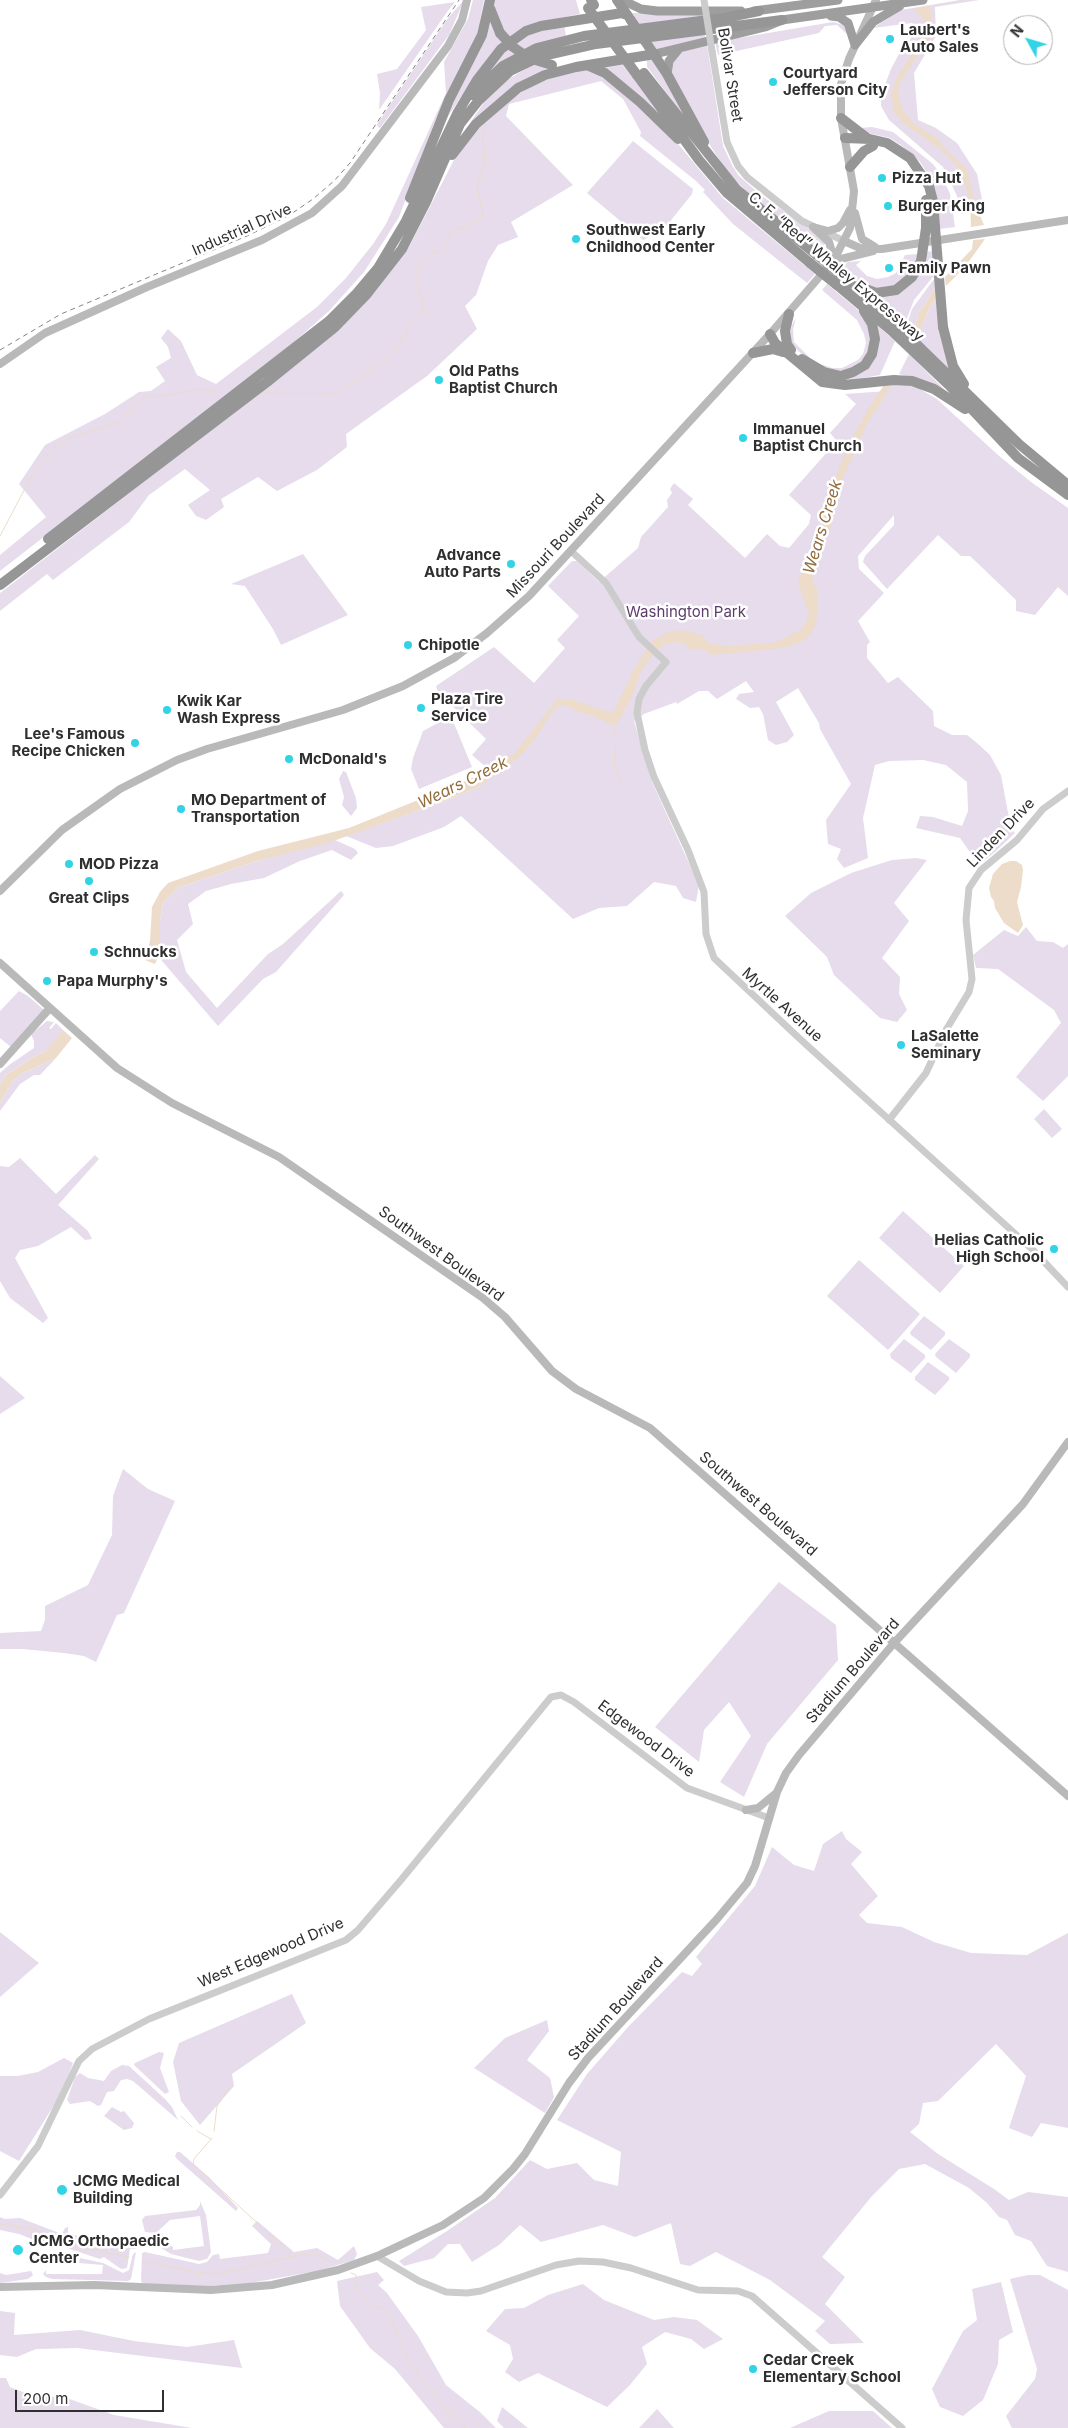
<!DOCTYPE html>
<html>
<head>
<meta charset="utf-8">
<style>
	body { margin:0 }
	#map { position:relative; width:1068px; height:2428px; overflow:hidden; background:#fff; font-family:Inter,sans-serif }
	canvas { display:block }
	.north { position:absolute; left:1003px; top:15px; width:50px; height:50px; box-sizing:border-box; background:#fff; border:1px solid #acacac; border-radius:50%; rotate:309deg; font-size:14px; font-weight:700; line-height:20px; text-align:center; color:#2f2f2f }
	.north::after { content:''; display:block; margin:auto; width:18px; height:22px; background:#31d4e5; clip-path:polygon(50% 0,100% 100%,50% 72%,0 100%) }
	.scale { position:absolute; left:15px; top:2390px; width:149px; height:22px; box-sizing:border-box; border:2px solid #2f2f2f; border-top:0; padding-left:6px; font-size:15px; line-height:18px; white-space:nowrap; color:#2f2f2f; -webkit-text-stroke:4px #fff; paint-order:stroke }
</style>
</head>
<body>
<div id="map">
<canvas width="1068" height="2428"></canvas>
<div class="north">N</div>
<div class="scale">200 m</div>
</div>
<script>
const context = document.querySelector('canvas').getContext('2d');
context.lineJoin = 'round';
function fillPath(path, color) {
  context.fillStyle = color;
  context.fill(path, 'evenodd');
}
function toPath(rows) {
  const path = new Path2D();
  for (const r of rows) {
    path.moveTo(r[0], r[1]);
    for (let i = 2; i < r.length; i += 2) path.lineTo(r[i], r[i + 1]);
  }
  return path;
}
function strokePath(path, color, width, dash) {
  context.strokeStyle = color;
  context.lineWidth = width;
  context.lineCap = dash ? 'butt' : 'round';
  context.setLineDash(dash || []);
  context.stroke(path);
}
function drawText(font, color, halo, rows, align = 'center') {
  context.font = font + ' Inter,sans-serif';
  context.lineWidth = 5;
  context.setLineDash([]);
  context.textBaseline = 'middle';
  context.strokeStyle = halo;
  context.fillStyle = color;
  for (const [text, x, y, turn = 0] of rows) {
    context.save();
    context.translate(x, y);
    context.rotate((+turn || 0) * Math.PI / 180);
    context.textAlign = isNaN(turn) ? turn : align;
    if (halo) context.strokeText(text, 0, 0);
    context.fillText(text, 0, 0);
    context.restore();
  }
}
fillPath(toPath([
	[464,0,449,35,380,128,378,127,377,124,448,18],
	[473,0,484,0,477,36,435,121,399,217,364,272,329,311,294,342,0,571,0,555,46,517,19,484,45,445,105,414,139,392,151,391,165,381,156,367,171,358,168,347,161,338,168,329,181,341,197,375,216,384,317,307,346,278,373,244,386,224,446,93,444,62,468,19],
	[493,0,576,0,580,14,535,23,509,38,499,24],
	[960,0,979,0,935,7,936,36,914,73,918,120,936,128,957,143,977,174,984,210,961,214,957,196,943,167,889,120,881,106,881,95,891,69,900,52,909,50,912,23,873,28,901,10],
	[455,2,447,12,379,110,380,93,377,74,397,69,426,30,421,7],
	[631,13,702,13,703,18,639,26],
	[489,20,503,42,479,70,445,121],
	[833,22,844,25,849,36,837,25,825,26,819,33,718,55,715,42],
	[564,24,566,36,500,64,485,75,499,54,534,31],
	[705,34,705,37,657,50,649,41],
	[707,44,723,146,733,167,739,176,762,196,822,238,826,242,820,251,749,194,728,173,704,136,669,67,680,52],
	[653,58,685,114,683,115,647,67,647,59],
	[623,63,666,123,602,67],
	[534,64,554,70,539,75,463,133,487,98,502,83],
	[583,69,592,70,621,90,674,139,723,198,815,274,807,283,733,224,703,192,705,190,696,181,640,136,641,132,623,99,601,81,509,104,506,116,573,185,511,222,518,237,498,245,488,261,476,295,465,306,477,329,427,376,346,434,347,447,317,470,277,491,258,477,221,499,224,507,206,520,196,516,188,505,210,490,185,469,149,495,129,522,53,580,47,574,0,611,0,593,224,420,352,316,375,292,409,247,456,156,469,138,502,105,526,89,546,80],
	[872,127,893,132,933,164,942,176,950,194,955,227,940,229,933,182,920,162,902,146,890,138,868,133,860,128],
	[633,141,693,189,692,194,664,229,643,240,587,193],
	[935,251,937,272,914,300,904,326,869,294,902,290,926,252],
	[918,254,909,276,892,287,882,289,863,285,840,268,848,262,861,261,856,265,867,276,877,279,888,277,896,273,905,255],
	[937,275,938,284,918,314,915,326,910,333,906,328,912,309],
	[827,284,863,314,870,328,870,343,868,352,863,360,846,370,838,371,813,364,794,347,789,336,792,325,796,318,793,329,794,342,814,362,832,368,842,368,858,360,863,354,866,343,864,334,857,320,822,290],
	[938,294,941,339,952,373,917,338,929,309],
	[875,323,895,341,880,375,845,381,825,377,869,364],
	[909,354,945,390,928,382,899,374],
	[894,382,918,388,937,399,998,455,1031,482,1068,508,1068,596,1058,587,1035,615,1016,611,1016,600,970,556,961,556,938,535,887,589,863,562,865,556,894,525,894,515,858,556,859,569,884,593,858,621,870,642,867,645,867,658,888,683,898,677,933,711,934,726,952,735,967,735,977,743,990,755,1001,775,1011,829,1015,833,996,851,979,865,960,838,916,828,920,816,933,817,962,826,968,811,967,782,946,765,923,760,889,761,875,765,863,818,868,858,844,868,837,859,841,849,828,844,826,820,851,784,820,729,819,723,798,688,776,702,794,735,787,742,776,745,768,740,763,714,759,707,750,708,736,699,739,694,754,692,746,681,717,699,708,691,699,691,677,704,676,702,644,714,634,721,652,782,699,885,696,902,683,898,676,886,654,882,627,906,599,908,573,919,461,816,444,827,393,846,376,848,346,836,450,799,480,786,494,774,472,755,486,739,438,692,436,686,494,647,534,683,565,648,557,640,579,616,548,586,572,561,577,561,599,582,638,548,641,537,668,507,667,500,672,493,670,489,674,483,693,499,688,505,745,558,767,534,780,546,789,548,809,524,811,515,789,495,837,441,830,433,856,404,845,394,887,391],
	[303,554,348,615,281,645,273,629,245,586,231,584],
	[451,716,472,767,419,789,411,769,413,758,423,731],
	[343,771,346,772,356,798,357,808,351,816,342,805,344,797,339,779],
	[335,840,355,849,358,853,351,860,332,850,300,861,264,878,231,884,206,891,188,904,193,924,177,940,186,972,217,1008,268,954,283,944,341,891,344,895,276,972,263,979,218,1026,162,961,160,952,160,920,163,903,177,888,257,861],
	[916,858,927,860,894,903,909,921,882,958,900,977,899,994,907,1010,897,1022,880,1018,834,975,827,957,785,916,811,893,851,873,892,860],
	[1026,927,1037,941,1053,942,1063,948,1068,944,1068,1076,1043,1101,1016,1077,1061,1023,1054,1010,998,969,976,968,973,955,1004,930,1018,936],
	[19,991,28,996,44,1010,11,1047,0,1038,0,1011],
	[47,1021,54,1022,49,1028,51,1029,56,1023,63,1030,53,1044,46,1051,30,1059,6,1075,0,1085,0,1073,9,1065,34,1048,34,1041,31,1034],
	[56,1058,40,1075,34,1075,20,1084,0,1111,0,1103,12,1082,21,1074],
	[1044,1109,1062,1129,1052,1138,1034,1119],
	[95,1155,99,1159,58,1205,88,1231,92,1239,85,1240,71,1227,38,1246,20,1250,15,1258,48,1318,43,1323,10,1298,0,1281,0,1166,9,1167,20,1158,56,1194],
	[903,1211,964,1266,940,1293,879,1238],
	[859,1260,920,1314,888,1350,827,1296],
	[924,1316,945,1332,945,1335,931,1350,911,1335,910,1332],
	[904,1339,925,1355,925,1358,911,1373,891,1358,890,1354],
	[949,1339,970,1354,970,1357,956,1373,936,1357,935,1354],
	[928,1362,949,1377,949,1380,935,1395,915,1380,915,1377],
	[0,1376,25,1398,0,1414],
	[123,1469,148,1489,175,1501,124,1613,117,1615,96,1662,84,1656,64,1653,22,1649,0,1649,0,1633,41,1631,45,1620,45,1606,88,1585,112,1535,113,1496],
	[779,1582,836,1625,838,1660,767,1744,744,1797,720,1782,751,1736,729,1702,704,1730,699,1762,655,1727],
	[842,1831,846,1839,862,1852,851,1864,878,1896,859,1915,867,1923,902,1927,934,1942,971,1953,1027,1955,1068,1933,1068,2128,1041,2123,1032,2137,1009,2128,1026,2076,996,2044,938,2101,923,2103,919,2124,910,2132,938,2154,994,2189,1009,2200,1028,2192,1068,2197,1068,2272,1047,2266,1031,2241,1015,2235,1007,2220,999,2217,987,2203,969,2188,925,2164,899,2169,872,2196,822,2257,845,2277,825,2304,864,2343,830,2344,815,2331,825,2321,770,2280,716,2252,690,2266,680,2264,671,2223,635,2237,603,2225,541,2242,520,2225,499,2245,472,2262,460,2244,448,2244,434,2258,404,2266,399,2261,447,2231,495,2198,530,2160,547,2169,577,2163,594,2180,618,2186,621,2152,557,2120,587,2074,628,2027,682,1972,692,1976,702,1964,696,1957,755,1886,772,1847,794,1865,814,1871,823,1844],
	[0,1932,39,1963,0,1997],
	[292,1994,306,2023,232,2074,234,2086,200,2125,181,2101,173,2062,179,2043],
	[547,2020,549,2031,527,2060,550,2078,554,2097,545,2113,474,2068,505,2038],
	[159,2052,164,2053,160,2068,169,2092,165,2094,134,2065,135,2063],
	[64,2058,73,2063,61,2094,19,2161,0,2151,0,2076,18,2076,38,2072],
	[122,2065,129,2066,165,2099,172,2107,178,2120,133,2081,127,2079,121,2080,114,2091,107,2092,101,2105,98,2106,90,2101,70,2104,67,2100,75,2077,80,2073,88,2078,104,2081,111,2071],
	[112,2107,121,2112,124,2111,134,2123,132,2128,124,2130,104,2116],
	[177,2152,180,2152,210,2178,238,2208,236,2211,177,2159,175,2156],
	[200,2201,206,2215,211,2252,207,2259,199,2261,171,2254,147,2239,158,2238,173,2247,173,2250,204,2246,200,2216,170,2220,156,2233,145,2232,142,2220,145,2216,196,2210,200,2205],
	[0,2217,5,2219,20,2218,62,2234,65,2228,68,2227,68,2233,81,2237,131,2243,133,2238,137,2242,136,2249,130,2249,127,2268,121,2269,104,2257,100,2259,55,2244,50,2246,19,2234,0,2230],
	[257,2221,294,2252,317,2248,338,2260,354,2246,357,2254,354,2260,348,2262,317,2271,250,2283,211,2286,168,2286,149,2285,141,2282,142,2253,145,2252,199,2264,207,2262,213,2255,219,2254,220,2259,268,2253,271,2244,252,2226],
	[136,2252,131,2279,128,2281,52,2279,46,2277,43,2274,46,2270,46,2274,102,2274,103,2265,79,2263,80,2258,103,2263,123,2273,129,2270,133,2254],
	[31,2271,33,2275,28,2279,0,2283,0,2273,6,2275],
	[377,2272,384,2280,378,2285,387,2293,418,2336,446,2385,481,2413,496,2428,444,2428,395,2369,370,2348,340,2306,337,2281],
	[1028,2275,1040,2275,1068,2290,1068,2428,1012,2428,1006,2416,1035,2379,1037,2369,1010,2279],
	[1001,2282,1013,2332,999,2340,998,2364,983,2400,963,2416,940,2407,932,2389,963,2331,977,2320,972,2289],
	[583,2284,604,2300,654,2320,674,2317,697,2320,723,2339,704,2349,691,2339,665,2332,642,2347,647,2364,629,2386,607,2407,538,2373,519,2382,505,2372,513,2359,510,2345,486,2331,505,2309,524,2308,548,2295],
	[0,2311,15,2313,14,2335,80,2330,134,2341,187,2347,234,2340,242,2368,77,2348,36,2349,17,2357,0,2355],
	[0,2378,6,2378,10,2387,33,2396,64,2397,114,2415,192,2428,0,2428],
	[502,2407,528,2428,504,2428,497,2421],
	[657,2409,674,2428,639,2428],
	[829,2411,873,2411,892,2428,790,2428]
]), '#e6dcec');
fillPath(toPath([
	[928,6,931,9,931,36,902,79,898,89,899,99,902,109,913,123,938,139,946,150,967,169,976,206,984,225,971,227,970,200,962,175,955,164,940,149,902,122,894,112,891,94,896,79,916,47,924,27,923,19,914,9],
	[985,239,965,267,946,286,945,277,972,249,973,240],
	[938,284,938,294,929,309,917,338,910,333,915,326,918,314],
	[884,385,892,385,866,426,837,491,831,527,815,562,813,584,817,589,818,614,815,627,808,637,799,643,782,648,713,655,702,649,692,650,684,644,674,642,663,645,651,657,640,673,633,695,618,722,612,725,593,716,577,712,567,706,560,706,554,709,533,742,518,758,480,786,450,799,328,843,257,861,177,888,163,903,160,920,160,952,155,964,145,960,150,941,152,907,160,892,168,883,258,851,349,828,470,779,514,754,557,699,574,700,609,712,614,711,633,671,652,641,669,632,682,630,702,635,709,643,729,646,774,643,802,629,809,615,798,582,803,568,812,555,821,536,829,492,850,442,868,409],
	[1010,861,1016,861,1022,865,1023,870,1021,887,1017,902,1023,925,1018,933,1004,923,995,908,994,901,991,897,989,888,993,874,1002,864],
	[63,1030,72,1038,56,1058,21,1074,12,1082,0,1103,0,1085,6,1075,30,1059,46,1051]
]), '#ecdcc9');
strokePath(toPath([
	[262,393,336,394,389,357,397,348,413,321,425,308,419,294,419,264,432,253,442,251,451,232,481,219,483,215,477,186,485,164,483,139,485,125],
	[0,536,30,479,43,460,56,446,70,438,120,422,138,402,147,396,168,395,200,389,220,392],
	[615,723,615,735],
	[616,740,614,766,620,781],
	[181,2116,192,2127],
	[197,2131,211,2139],
	[214,2131,217,2106,232,2085],
	[212,2138,194,2159,193,2164,289,2252,290,2257],
	[0,2224,33,2229,77,2246,129,2257],
	[143,2261,195,2272,218,2274,303,2254,315,2254,332,2262],
	[351,2273,356,2275,356,2288,363,2297,374,2306,383,2309,390,2319,398,2334,404,2352,421,2378,447,2411,465,2428]
]), '#ecdcc9', 1);
strokePath(toPath([
	[712,51,727,142,738,166,747,177,802,221,844,241],
	[571,551,606,583,639,637,666,662,646,686,639,699,637,713,645,750,654,777,688,850,704,892,706,934,714,958,800,1039,1032,1249,1068,1287],
	[889,1120,926,1073,946,1030,969,992,972,979,966,920,969,888,981,870,1017,840,1043,809,1068,791],
	[0,2195,38,2146,79,2061,92,2049,149,2019,346,1940,358,1930,401,1880,551,1697,561,1695,574,1702,687,1788,769,1818],
	[377,2256,419,2281,446,2292,467,2293,481,2291,556,2265,579,2261,603,2262,631,2268,698,2290,738,2291,752,2296,902,2428]
]), '#ccc', 7);
strokePath(toPath([
	[855,213,862,239,875,247],
	[813,227,828,231,838,228,843,223,850,210],
	[815,229,829,242,832,252,830,263],
	[844,241,860,248,882,249,1068,220],
	[832,266,841,259,873,251],
	[0,364,45,333,147,287,262,240,312,213,342,186,448,46,462,20,467,0],
	[0,891,62,830,120,789,177,760,207,749,343,710,403,686,454,658,487,633,529,596,770,334,834,260,850,228,853,201,854,191,841,118,841,84,849,59,876,0],
	[0,963,117,1068,172,1103,279,1157,483,1298,505,1317,552,1371,576,1389,650,1428,1068,1796],
	[0,1064,49,1009],
	[746,1810,758,1808,775,1794],
	[0,2287,94,2285,211,2290,272,2285,338,2270,377,2256,443,2225,484,2198,513,2169,525,2154,569,2083,588,2058,717,1919,747,1883,755,1866,777,1792,786,1773,799,1755,894,1643,1023,1504,1068,1442]
]), '#b9b9b9', 8);
strokePath(toPath([
	[622,0,641,9,657,11,741,11],
	[754,11,838,0],
	[831,16,839,17,848,23,855,45],
	[855,45,873,22,900,6],
	[655,54,765,27,782,20,923,0],
	[667,74,669,61,678,50]
]), '#9e9e9e', 9);
strokePath(toPath([
	[591,0,594,5],
	[617,0,628,16],
	[490,8,500,33],
	[645,41,667,74,704,142],
	[589,66,605,73,640,102,678,139],
	[644,73,737,190,817,255],
	[637,75,699,160,727,193,810,263],
	[472,95,503,66,537,48,584,36,724,18,759,11],
	[841,118,867,138],
	[845,138,870,139,887,143,910,158,929,186,933,201,935,227],
	[452,155,476,124,518,88,545,75,576,67,655,54],
	[850,167,864,151,873,146],
	[410,198,449,100,482,35,490,0],
	[926,228,926,200],
	[843,277,899,327,1019,444,1068,485],
	[837,285,893,332,949,385,1018,458,1068,495],
	[858,286,876,293,896,290,912,277,921,261],
	[789,314,785,331,787,344,791,350],
	[943,327,953,366,964,384],
	[770,334,775,343,822,382,845,385,894,380,912,381,934,389,965,409],
	[753,353,773,349,783,352],
	[802,359,824,372,841,376,853,372,865,365,872,354,875,339,872,324,864,311],
	[48,539,329,321,357,293,378,268,406,221,458,112,477,80,501,49,526,31,541,26,622,13,627,15],
	[0,585,267,382,335,327,367,294,402,249,426,202,460,124,479,100,510,71,539,57,596,44,782,20]
]), '#969696', 10);
strokePath(toPath([
	[0,350,61,314,247,236,288,216,313,199,334,181,350,163,459,0]
]), '#848484', 1, [5, 4]);
strokePath(toPath([
	[704,0,712,51]
]), '#ccc', 7);
strokePath(toPath([
	[588,8,637,75],
	[630,19,645,41],
	[500,33,513,47,529,58,552,65],
	[935,227,943,327],
	[817,255,843,277],
	[921,261,926,228],
	[810,263,837,285]
]), '#969696', 10);
for (const [x, y, r, color] of [
	[890,39,5,"#31d4e5"],
	[773,82,5,"#31d4e5"],
	[882,178,5,"#31d4e5"],
	[888,206,5,"#31d4e5"],
	[576,239,5,"#31d4e5"],
	[889,268,5,"#31d4e5"],
	[439,380,5,"#31d4e5"],
	[743,438,5,"#31d4e5"],
	[511,564,5,"#31d4e5"],
	[408,645,5,"#31d4e5"],
	[421,708,5,"#31d4e5"],
	[167,710,5,"#31d4e5"],
	[135,743,5,"#31d4e5"],
	[289,759,5,"#31d4e5"],
	[181,809,5,"#31d4e5"],
	[69,864,5,"#31d4e5"],
	[89,881,5,"#31d4e5"],
	[94,952,5,"#31d4e5"],
	[47,981,5,"#31d4e5"],
	[901,1045,5,"#31d4e5"],
	[1054,1249,5,"#31d4e5"],
	[62,2190,6,"#31d4e5"],
	[18,2250,6,"#31d4e5"],
	[753,2369,5,"#31d4e5"]
]) {
  const dot = new Path2D();
  dot.arc(x, y, r, 0, 2 * Math.PI);
  context.fillStyle = color;
  context.fill(dot);
  strokePath(dot, '#fff', 2);
}
drawText('bold 15px', '#2f2f2f', '#fff', [
	["Laubert's",900,30],
	["Auto Sales",900,47],
	["Courtyard",783,73],
	["Jefferson City",783,90],
	["Pizza Hut",892,178],
	["Burger King",898,206],
	["Southwest Early",586,230],
	["Childhood Center",586,247],
	["Family Pawn",899,268],
	["Old Paths",449,371],
	["Baptist Church",449,388],
	["Immanuel",753,429],
	["Baptist Church",753,446],
	["Advance",501,555,"right"],
	["Auto Parts",501,572,"right"],
	["Chipotle",418,645],
	["Plaza Tire",431,699],
	["Service",431,716],
	["Kwik Kar",177,701],
	["Wash Express",177,718],
	["Lee's Famous",125,734,"right"],
	["Recipe Chicken",125,751,"right"],
	["McDonald's",299,759],
	["MO Department of",191,800],
	["Transportation",191,817],
	["MOD Pizza",79,864],
	["Great Clips",89,898,"center"],
	["Schnucks",104,952],
	["Papa Murphy's",57,981],
	["LaSalette",911,1036],
	["Seminary",911,1053],
	["Helias Catholic",1044,1240,"right"],
	["High School",1044,1257,"right"],
	["JCMG Medical",73,2181],
	["Building",73,2198],
	["JCMG Orthopaedic",29,2241],
	["Center",29,2258],
	["Cedar Creek",763,2360],
	["Elementary School",763,2377]
], 'left');
drawText('15px', '#2f2f2f', '#fff', [
	["Bolivar Street",730,75,81],
	["Industrial Drive",242,230,-24],
	["C. F. “Red” Whaley Expressway",836,267,40],
	["Missouri Boulevard",556,546,-47],
	["Linden Drive",1001,833,-46],
	["Myrtle Avenue",782,1005,42],
	["Southwest Boulevard",441,1254,36],
	["Southwest Boulevard",758,1504,41],
	["Stadium Boulevard",853,1671,-49],
	["Edgewood Drive",646,1739,37],
	["West Edgewood Drive",271,1953,-23],
	["Stadium Boulevard",616,2009,-48]
]);
drawText('15px', '#5d3c6b', '#fff', [
	["Washington Park",686,612]
]);
drawText('italic 16px', '#916b3c', '#fff', [
	["Wears Creek",823,527,-73],
	["Wears Creek",463,783,-26]
]);
</script>
</body>
</html>
